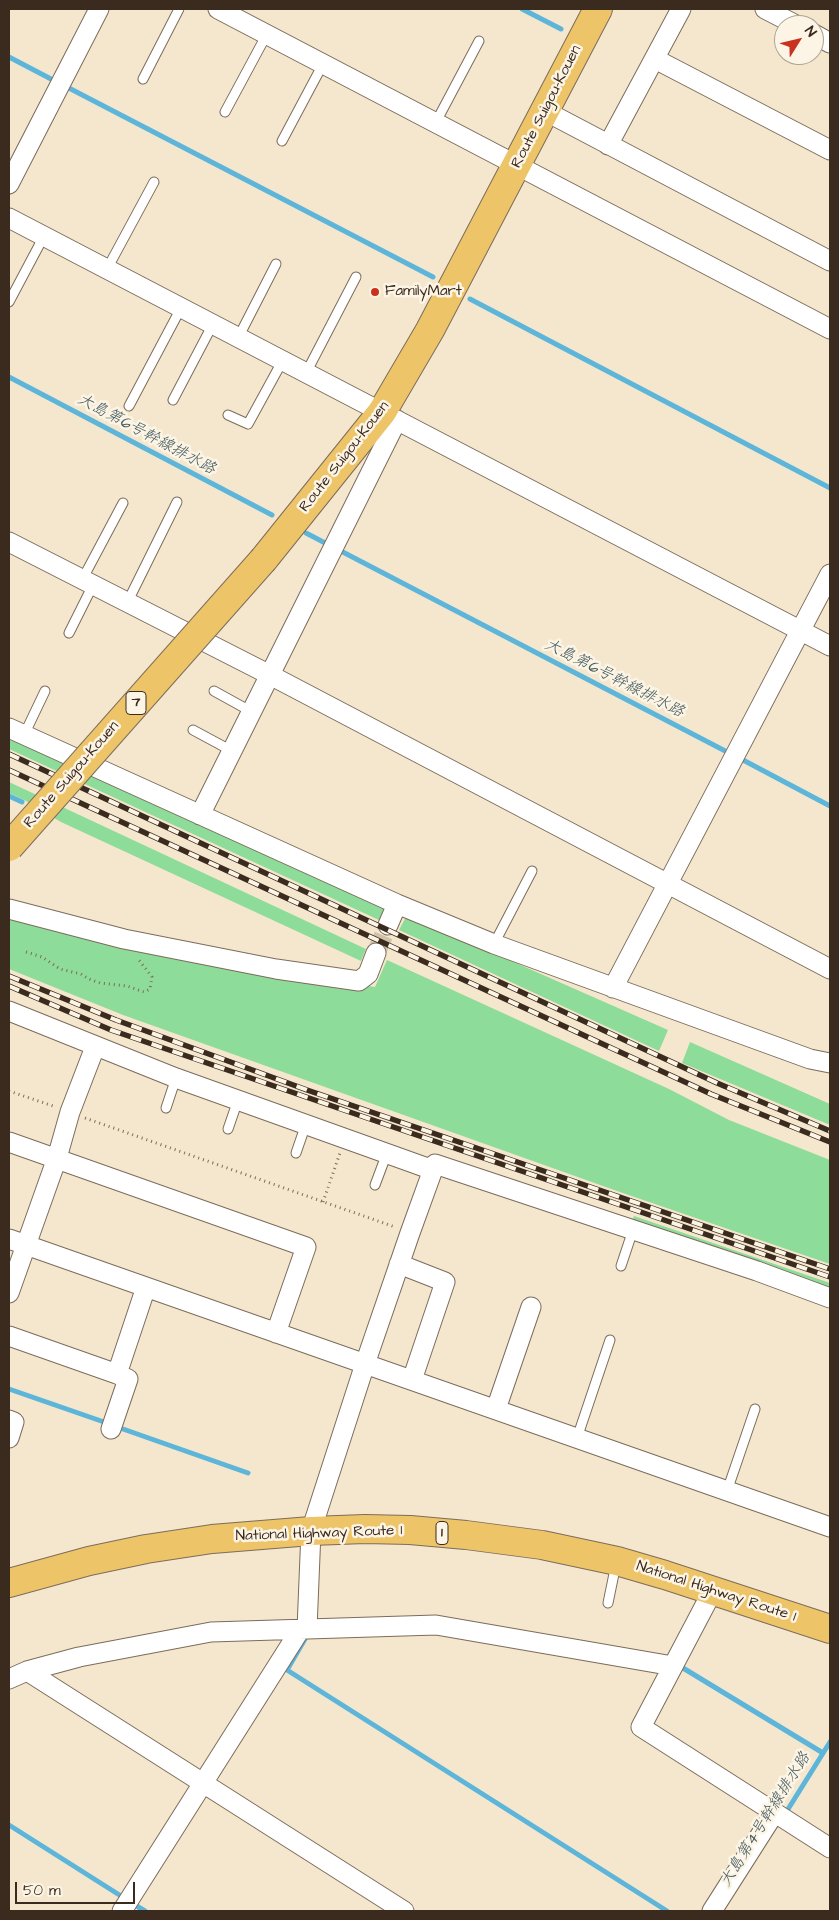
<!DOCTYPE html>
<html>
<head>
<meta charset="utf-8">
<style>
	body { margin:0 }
	#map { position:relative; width:839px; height:1920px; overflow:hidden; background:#f5e7cd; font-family:"Architects Daughter",sans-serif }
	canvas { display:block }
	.frame { position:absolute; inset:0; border:10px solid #3b2a1e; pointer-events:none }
	.north { position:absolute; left:774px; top:15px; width:50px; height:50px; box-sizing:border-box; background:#fcf5e5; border:1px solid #afa495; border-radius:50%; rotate:54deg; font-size:14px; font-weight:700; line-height:20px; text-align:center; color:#3b2a1e }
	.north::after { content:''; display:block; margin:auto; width:18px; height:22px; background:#c8321e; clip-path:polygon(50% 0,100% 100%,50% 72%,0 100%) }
	.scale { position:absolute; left:15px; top:1882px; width:120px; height:22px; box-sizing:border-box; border:2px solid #3b2a1e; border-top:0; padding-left:6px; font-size:15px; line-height:18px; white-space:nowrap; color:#3b2a1e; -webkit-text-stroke:4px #fcf5e5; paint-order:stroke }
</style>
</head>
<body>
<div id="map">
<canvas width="839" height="1920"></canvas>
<div class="frame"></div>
<div class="north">N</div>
<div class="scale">50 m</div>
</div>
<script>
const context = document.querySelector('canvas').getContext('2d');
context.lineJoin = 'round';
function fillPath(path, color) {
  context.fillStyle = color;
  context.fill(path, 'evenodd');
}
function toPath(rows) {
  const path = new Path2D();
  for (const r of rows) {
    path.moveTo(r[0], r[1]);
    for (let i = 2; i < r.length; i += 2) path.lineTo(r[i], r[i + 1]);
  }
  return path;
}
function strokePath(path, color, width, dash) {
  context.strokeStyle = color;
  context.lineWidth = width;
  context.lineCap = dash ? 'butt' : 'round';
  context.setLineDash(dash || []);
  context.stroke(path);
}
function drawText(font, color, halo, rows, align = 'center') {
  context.font = font + ' "Architects Daughter","Klee One",sans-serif';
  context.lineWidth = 5;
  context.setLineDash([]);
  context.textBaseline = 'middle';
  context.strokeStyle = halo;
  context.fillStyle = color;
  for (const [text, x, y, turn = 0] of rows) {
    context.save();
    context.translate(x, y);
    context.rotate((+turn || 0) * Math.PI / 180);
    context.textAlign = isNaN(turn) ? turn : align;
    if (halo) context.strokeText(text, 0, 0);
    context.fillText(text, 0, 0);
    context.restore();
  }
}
fillPath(toPath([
	[9,735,387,905,379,920,9,749],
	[9,782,366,949,361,961,61,822,26,801,9,793],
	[9,914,186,956,375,987,387,960,669,1089,729,1120,830,1160,830,1264,617,1191,123,1015,9,969],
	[407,915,668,1030,659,1051,399,930],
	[690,1042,830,1104,830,1125,682,1063],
	[634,1216,830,1283,830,1290,631,1223]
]), '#8edc9a');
strokePath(toPath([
	[522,9,561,29],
	[9,57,51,79],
	[65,86,433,277],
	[470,299,830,488],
	[9,377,272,515],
	[306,533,329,545],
	[337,549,731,754],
	[743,760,830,806],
	[9,796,22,802],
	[9,1389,104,1422],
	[123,1429,248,1473],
	[305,1639,287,1670,667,1911],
	[683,1668,823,1753],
	[785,1814,830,1742],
	[9,1825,121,1896],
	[135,1905,145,1911]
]), '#5db5da', 5);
strokePath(toPath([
	[376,953,388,925]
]), '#d0c1aa', 19, [19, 9]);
const lane = toPath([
	[143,79,179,9],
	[225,112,267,34],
	[436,122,479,41],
	[282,141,323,64],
	[107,269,154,182],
	[9,302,44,236],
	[238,338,276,264],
	[306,373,356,277],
	[173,400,213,324],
	[129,406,181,308],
	[228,415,248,424,283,360],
	[82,580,123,503],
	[127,603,177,502],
	[69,633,93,585],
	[214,691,252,712],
	[193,730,232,751],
	[24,735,45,691],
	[494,944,532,871],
	[166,1108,176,1078],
	[228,1129,238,1100],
	[296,1153,306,1124],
	[375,1185,387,1153],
	[621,1266,633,1230],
	[577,1438,610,1340],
	[727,1491,755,1409],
	[608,1603,616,1564]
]);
const street = toPath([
	[218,9,830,329],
	[765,9,796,25],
	[814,34,830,43],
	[655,59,830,150],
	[545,111,830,261],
	[608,145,681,9],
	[9,184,99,9],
	[9,218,830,646],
	[9,542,270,675,830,969],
	[9,728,397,904,494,944,810,1059,830,1063],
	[200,815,397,420],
	[9,909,124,939,276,969,359,981,368,974,376,953],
	[388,925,397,904],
	[613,988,830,574],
	[9,1011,176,1078,433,1170],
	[9,1142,306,1247,276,1333],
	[9,1239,830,1527],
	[399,1264,445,1282,412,1380],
	[9,1293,57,1158,70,1112,95,1047],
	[9,1336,117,1374,146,1287],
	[496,1409,531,1307],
	[9,1420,14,1422,9,1438],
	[111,1429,128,1379,117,1374],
	[712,1592,641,1727,830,1848],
	[307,1629,311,1531,365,1364,410,1233,435,1164,757,1271,830,1298],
	[27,1671,404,1911],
	[9,1679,27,1671,79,1657,211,1632,436,1625,673,1666],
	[122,1911,300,1630],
	[712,1911,775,1812]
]);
const primary = toPath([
	[264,559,382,412,430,330,598,9]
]);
const highway = toPath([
	[9,1583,89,1561,146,1549,212,1539,311,1531,365,1529,410,1530,466,1535,542,1545,617,1561,665,1575,830,1629]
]);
strokePath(lane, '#7c6c5b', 11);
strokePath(street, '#7c6c5b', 21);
strokePath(primary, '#7c6c5b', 30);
strokePath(highway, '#7c6c5b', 30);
strokePath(toPath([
	[26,952,42,957,60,969,81,974,89,979,100,983,127,986,144,992,150,989,152,977,139,960],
	[9,1091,56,1107],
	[85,1118,395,1227],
	[323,1202,340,1153]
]), '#7c6c5b', 3, [1, 4]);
strokePath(lane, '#fff', 9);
strokePath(street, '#fff', 19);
strokePath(primary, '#eec469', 28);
strokePath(highway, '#eec469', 28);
const rail = toPath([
	[9,754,717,1083,830,1131],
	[9,770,711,1094,830,1142],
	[9,976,116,1020,307,1090,830,1269],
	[9,986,111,1030,830,1277]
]);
strokePath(rail, '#3b2a1e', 5.5);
strokePath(rail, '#fcf5e5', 4, [11]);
const primaryBridge = toPath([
	[9,847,264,559]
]);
strokePath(primaryBridge, '#7c6c5b', 30, []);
strokePath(primaryBridge, '#eec469', 28);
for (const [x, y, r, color] of [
	[375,292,5,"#c8321e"]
]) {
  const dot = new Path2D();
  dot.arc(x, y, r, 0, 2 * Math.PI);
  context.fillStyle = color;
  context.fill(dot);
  strokePath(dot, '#fcf5e5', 2);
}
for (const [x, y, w] of [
	[136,703,20],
	[442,1533,12]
]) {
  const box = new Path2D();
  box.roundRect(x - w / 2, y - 11.5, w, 23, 4);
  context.fillStyle = '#fcf5e5';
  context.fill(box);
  strokePath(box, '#3b2a1e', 1);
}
drawText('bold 14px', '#3b2a1e', null, [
	["7",136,703],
	["1",442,1533]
]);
drawText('15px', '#3b2a1e', '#fcf5e5', [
	["Route Suigou-Kouen",547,107,-63],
	["Route Suigou-Kouen",345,457,-52],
	["Route Suigou-Kouen",72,775,-49],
	["National Highway Route 1",319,1534,-2],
	["National Highway Route 1",716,1592,18]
]);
drawText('15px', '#3b2a1e', '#fcf5e5', [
	["FamilyMart",385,292]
], 'left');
drawText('italic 16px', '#475b60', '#fcf5e5', [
	["大島第6号幹線排水路",146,435,28],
	["大島第6号幹線排水路",614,679,27],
	["大島第4号幹線排水路",766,1820,-58]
]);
</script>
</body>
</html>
